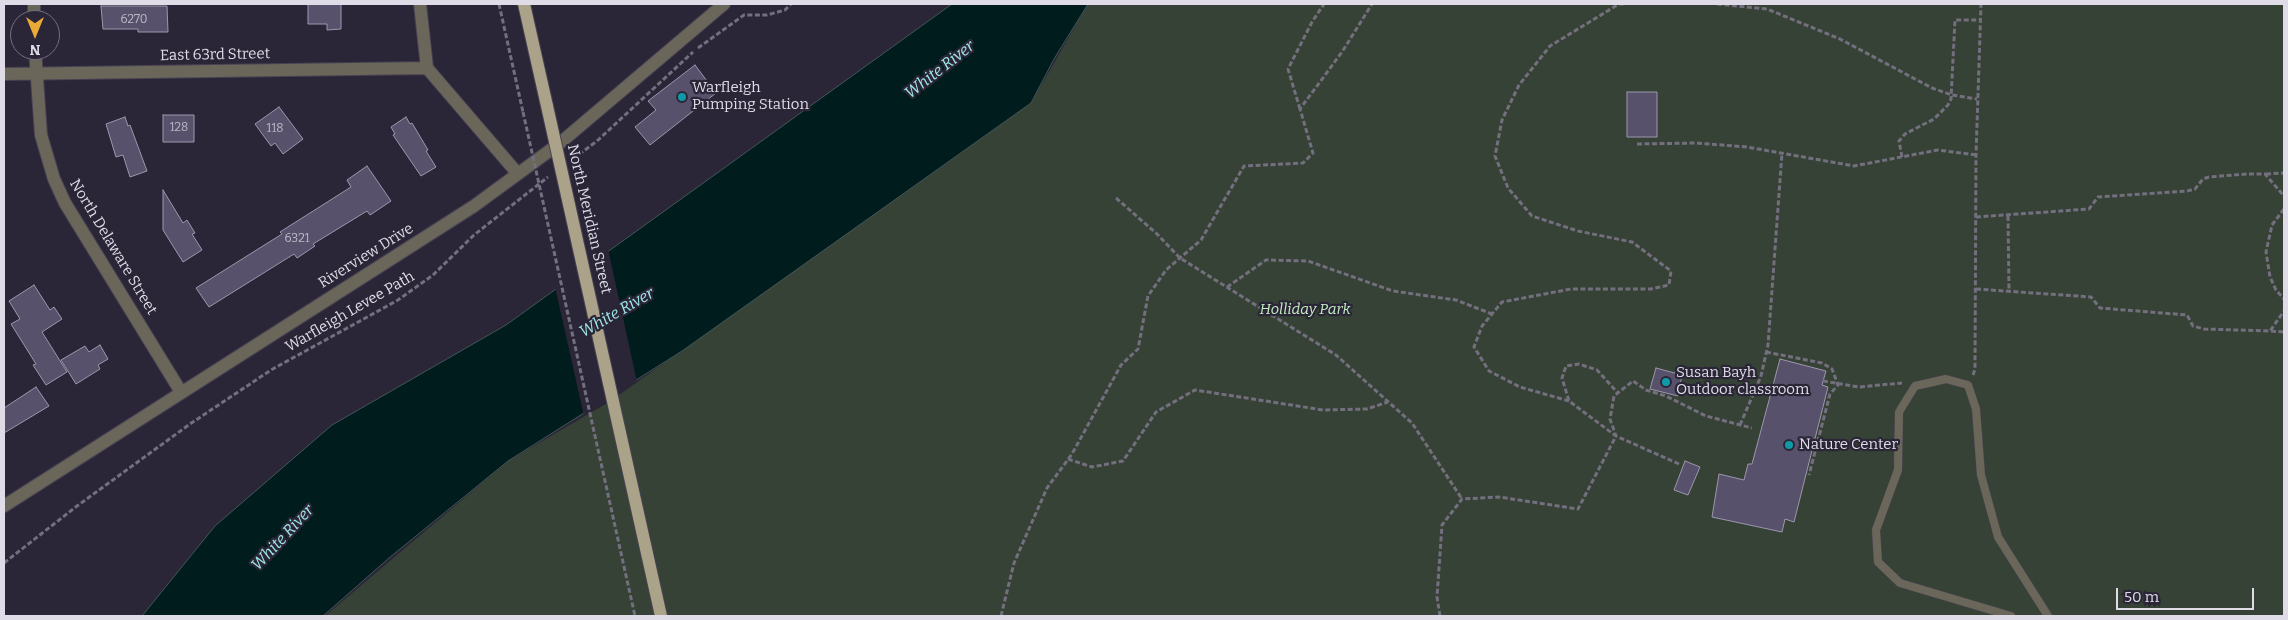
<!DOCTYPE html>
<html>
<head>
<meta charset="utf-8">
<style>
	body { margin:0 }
	#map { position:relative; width:2288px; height:620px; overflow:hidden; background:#2b2637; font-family:Bitter,serif }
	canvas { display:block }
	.frame { position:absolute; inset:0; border:5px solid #dfdce7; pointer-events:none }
	.north { position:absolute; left:10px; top:10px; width:50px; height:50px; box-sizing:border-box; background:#2b2637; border:1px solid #736f7d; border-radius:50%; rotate:180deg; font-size:14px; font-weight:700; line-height:20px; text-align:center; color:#dfdce7 }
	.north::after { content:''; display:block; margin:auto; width:18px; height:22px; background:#eaaa38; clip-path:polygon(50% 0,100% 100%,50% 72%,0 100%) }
	.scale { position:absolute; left:2116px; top:588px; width:138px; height:22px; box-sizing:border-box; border:2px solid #dfdce7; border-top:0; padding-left:6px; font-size:15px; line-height:18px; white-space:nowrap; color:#dfdce7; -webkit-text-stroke:4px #2b2637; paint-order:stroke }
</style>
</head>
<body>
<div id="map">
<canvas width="2288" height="620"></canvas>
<div class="frame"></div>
<div class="north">N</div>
<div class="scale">50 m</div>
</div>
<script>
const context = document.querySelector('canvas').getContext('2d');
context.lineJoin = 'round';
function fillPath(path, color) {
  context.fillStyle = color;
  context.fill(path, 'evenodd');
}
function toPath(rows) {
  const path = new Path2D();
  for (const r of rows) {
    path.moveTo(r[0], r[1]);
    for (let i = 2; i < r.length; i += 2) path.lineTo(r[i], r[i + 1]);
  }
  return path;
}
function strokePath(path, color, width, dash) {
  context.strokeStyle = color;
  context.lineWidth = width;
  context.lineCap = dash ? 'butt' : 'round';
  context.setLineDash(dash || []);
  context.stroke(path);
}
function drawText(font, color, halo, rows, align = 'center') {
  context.font = font + ' Bitter,serif';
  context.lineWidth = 4.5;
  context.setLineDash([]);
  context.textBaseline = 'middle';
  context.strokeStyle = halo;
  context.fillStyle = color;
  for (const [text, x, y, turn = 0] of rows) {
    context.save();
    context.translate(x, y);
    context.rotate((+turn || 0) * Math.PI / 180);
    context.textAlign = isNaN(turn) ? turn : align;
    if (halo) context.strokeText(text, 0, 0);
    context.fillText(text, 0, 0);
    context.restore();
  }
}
fillPath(toPath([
	[1088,4,2284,4,2284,616,325,616,508,461,609,402,1031,103]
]), '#364235');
const water = toPath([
	[952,4,1088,4,1054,59,1031,103,682,351,508,461,389,558,323,616,142,616,215,526,332,425,506,325,952,4]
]);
fillPath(water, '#001c1c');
strokePath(water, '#435659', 1);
fillPath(toPath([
	[608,249,637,382,584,416,555,287]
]), '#2b2637');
const building = toPath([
	[308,4,341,4,341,29,327,30,327,24,308,24,308,4],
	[101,6,167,6,168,32,138,32,138,29,103,29,101,6],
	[695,65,716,93,650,145,635,127,656,110,648,101,695,65],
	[1627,92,1657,92,1657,137,1627,137,1627,92],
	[279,107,303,139,283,154,275,143,271,146,255,124,279,107],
	[163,115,194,115,194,142,163,142,163,115],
	[125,117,128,126,130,125,147,171,130,177,123,155,116,157,106,124,125,117],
	[406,117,410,124,412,123,428,150,426,151,436,167,421,176,393,135,395,134,391,127,406,117],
	[367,166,391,201,370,215,367,211,313,244,315,246,297,258,294,254,209,307,196,288,282,234,280,232,351,187,347,180,367,166],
	[163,190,183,223,187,220,195,233,192,234,202,250,183,262,163,230,163,190],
	[34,285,50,310,54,307,62,319,42,332,67,372,46,385,33,365,36,364,11,324,20,319,9,301,34,285],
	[100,345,108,359,98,365,100,369,76,384,61,360,85,346,89,352,100,345],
	[1780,359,1826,371,1822,385,1828,387,1794,522,1785,519,1782,532,1712,517,1719,474,1744,480,1748,464,1752,464,1780,359],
	[1656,368,1682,375,1678,396,1650,389,1656,368],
	[36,387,49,406,4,433,4,408,36,387],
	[1685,461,1700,467,1688,495,1674,490,1685,461]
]);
fillPath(building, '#58516b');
strokePath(building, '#9d97ad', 1);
const service = toPath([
	[2011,616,1900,583,1878,562,1876,530,1898,470,1899,412,1915,386,1946,379,1968,385,1976,409,1981,475,1998,537,2048,616]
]);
const minor = toPath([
	[34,4,34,20],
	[420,4,427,68,518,174],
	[35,50,41,135,54,179,65,203,181,392],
	[4,74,427,68],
	[4,506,474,206,560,143,724,4]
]);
const primary = toPath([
	[524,4,547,106]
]);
strokePath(service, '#484353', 9);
strokePath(minor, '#484353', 14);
strokePath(primary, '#484353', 14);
strokePath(toPath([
	[499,4,523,112],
	[1717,4,1767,9,1840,39,1932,88,1952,95,1977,99],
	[698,48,744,15,767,15,785,10,791,4],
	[1300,109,1288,69,1312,22,1324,4],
	[1637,144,1696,143,1747,147,1854,166,1938,150,1976,155],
	[1902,157,1899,141,1905,134,1934,119,1948,105,1951,99,1955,20,1979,20],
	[573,159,597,141,693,52],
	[2266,174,2284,173],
	[1116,198,1157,234,1180,258,1336,355,1412,423,1462,499],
	[2284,209,2272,225,2266,252,2270,277,2276,290,2284,299],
	[2008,216,2009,290],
	[1976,217,2089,209,2098,197,2187,191,2195,189,2203,179,2209,177,2247,174,2265,174,2284,196],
	[1227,287,1266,260,1308,261,1393,291,1456,300,1492,314],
	[1976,289,2091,297,2100,308,2187,315,2193,326,2204,329,2270,331,2284,311],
	[2271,331,2284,332],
	[1766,352,1822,363,1832,369,1838,385,1830,394,1809,475],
	[1973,375,1975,369,1976,155,1981,4],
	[1823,381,1859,387,1902,383],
	[1569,401,1520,387,1489,371,1474,347,1482,326,1502,302,1571,289,1651,289,1669,285,1671,271,1632,242,1578,231,1532,216,1508,188,1495,156,1502,120,1519,85,1550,46,1619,4,1625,4],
	[1740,425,1761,376,1768,345,1782,153],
	[1068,459,1092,467,1123,461,1156,412,1195,390,1323,410,1367,409,1388,402],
	[1679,464,1616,436,1610,419,1614,396,1633,381,1646,390,1666,396,1706,416,1752,428],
	[4,563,77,506,190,424,271,370,398,300,433,275,474,235,548,177],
	[1001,616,1014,563,1047,488,1072,454,1121,365,1138,349,1148,296,1166,270,1201,240,1244,166,1303,163,1313,153,1300,109,1342,52,1372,4],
	[1440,616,1437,597,1442,525,1462,499,1499,497,1578,509,1616,436,1569,401,1562,378,1566,366,1579,364,1597,370,1618,393]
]), '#736f7e', 3, [5, 2.5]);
strokePath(service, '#6a665a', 8);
strokePath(minor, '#6a665a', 12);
strokePath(primary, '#aaa289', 12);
const primaryBridge = toPath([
	[547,106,661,616]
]);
strokePath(primaryBridge, '#484353', 14, []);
strokePath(toPath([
	[523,112,635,616]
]), '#736f7e', 3, [5, 2.5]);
strokePath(primaryBridge, '#aaa289', 12);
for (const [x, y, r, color] of [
	[682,97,5,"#0f9aa8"],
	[1666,382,5,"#0f9aa8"],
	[1789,445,5,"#0f9aa8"]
]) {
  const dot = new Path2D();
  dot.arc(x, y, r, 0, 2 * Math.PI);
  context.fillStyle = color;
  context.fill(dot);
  strokePath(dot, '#2b2637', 2);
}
drawText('12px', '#bdb9c8', null, [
	["6270",134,20],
	["128",179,128],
	["118",275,129],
	["6321",297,239]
]);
drawText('15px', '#dfdce7', '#2b2637', [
	["East 63rd Street",215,55,-1],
	["North Meridian Street",589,219,77],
	["North Delaware Street",113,247,59],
	["Riverview Drive",366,256,-32],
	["Warfleigh Levee Path",350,312,-30]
]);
drawText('15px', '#dfdce7', '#2b2637', [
	["Warfleigh",692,88],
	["Pumping Station",692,105],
	["Susan Bayh",1676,373],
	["Outdoor classroom",1676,390],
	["Nature Center",1799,445]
], 'left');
drawText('italic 15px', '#c3edc0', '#2b2637', [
	["Holliday Park",1305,310]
]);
drawText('italic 16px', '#9fe9e9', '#2b2637', [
	["White River",940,70,-38],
	["White River",617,313,-30],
	["White River",283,538,-47]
]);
</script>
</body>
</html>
